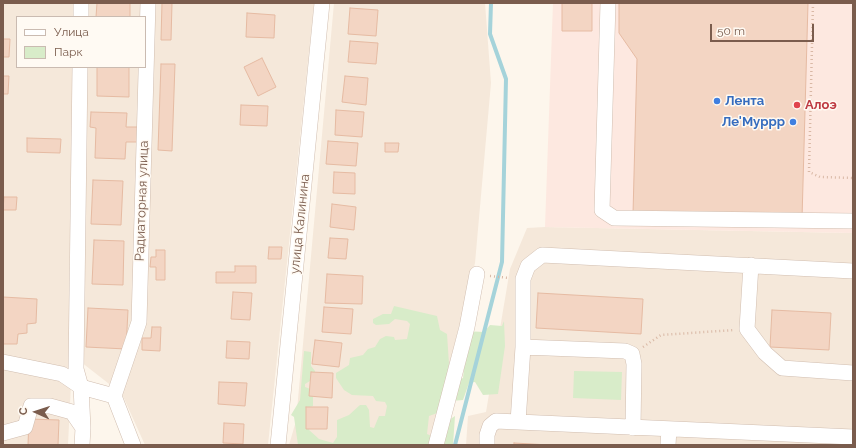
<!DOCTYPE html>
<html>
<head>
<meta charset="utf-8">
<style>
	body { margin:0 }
	#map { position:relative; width:856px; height:448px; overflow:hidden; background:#fdf6ec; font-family:Raleway,sans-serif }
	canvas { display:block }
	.frame { position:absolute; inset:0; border:4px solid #7a5c4d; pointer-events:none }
	.legend { position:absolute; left:16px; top:16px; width:130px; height:52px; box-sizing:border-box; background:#fffaf3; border:1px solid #cabbb1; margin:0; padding:5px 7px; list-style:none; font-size:12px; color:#7a5c4d }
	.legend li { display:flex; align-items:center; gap:8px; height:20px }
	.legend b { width:20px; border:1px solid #cabbb1 }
	.north { position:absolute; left:16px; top:392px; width:40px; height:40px; -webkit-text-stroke:3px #fffaf3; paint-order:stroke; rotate:273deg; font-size:11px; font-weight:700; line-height:16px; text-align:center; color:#7a5c4d }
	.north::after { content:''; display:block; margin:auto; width:14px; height:18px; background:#7a5c4d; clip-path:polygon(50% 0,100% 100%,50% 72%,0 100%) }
	.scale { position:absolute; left:710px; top:24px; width:104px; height:18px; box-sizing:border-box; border:2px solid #7a5c4d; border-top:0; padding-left:5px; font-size:12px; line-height:14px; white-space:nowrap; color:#7a5c4d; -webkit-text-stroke:3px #fffaf3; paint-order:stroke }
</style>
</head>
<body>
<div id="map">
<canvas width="856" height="448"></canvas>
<div class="frame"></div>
<ul class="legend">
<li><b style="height:5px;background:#fff"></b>Улица</li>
<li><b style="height:11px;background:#d8ecc9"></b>Парк</li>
</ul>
<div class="north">С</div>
<div class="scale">50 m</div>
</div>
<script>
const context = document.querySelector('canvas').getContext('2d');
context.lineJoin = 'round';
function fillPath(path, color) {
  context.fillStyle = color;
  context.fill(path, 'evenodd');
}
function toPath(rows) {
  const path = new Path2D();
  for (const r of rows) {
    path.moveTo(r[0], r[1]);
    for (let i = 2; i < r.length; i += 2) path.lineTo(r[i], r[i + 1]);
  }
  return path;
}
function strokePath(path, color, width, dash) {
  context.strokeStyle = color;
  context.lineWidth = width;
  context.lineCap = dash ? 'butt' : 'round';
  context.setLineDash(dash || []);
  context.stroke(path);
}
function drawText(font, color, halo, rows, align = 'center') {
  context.font = font + ' Raleway,sans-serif';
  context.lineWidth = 3;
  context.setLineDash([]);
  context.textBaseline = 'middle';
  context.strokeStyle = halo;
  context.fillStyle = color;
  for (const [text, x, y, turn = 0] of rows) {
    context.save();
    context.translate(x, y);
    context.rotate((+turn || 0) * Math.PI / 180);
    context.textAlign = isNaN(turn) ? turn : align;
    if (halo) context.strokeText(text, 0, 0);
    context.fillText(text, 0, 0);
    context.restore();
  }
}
fillPath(toPath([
	[3,3,75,3,74,17,17,17,17,67,73,67,69,291,72,362,68,445,3,445],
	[85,3,314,3,268,445,145,445,122,394,81,362,84,67,145,67,145,17,85,17],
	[334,3,485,3,491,83,475,263,429,445,289,445,296,421],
	[545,227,853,233,853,445,466,445,468,416,486,412,510,269,527,228]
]), '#f5e8da');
fillPath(toPath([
	[553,3,853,3,853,233,545,227]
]), '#fde8e0');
fillPath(toPath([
	[394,306,437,316,440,330,447,334,449,364,445,386,463,378,467,341,464,331,484,332,490,325,502,326,504,321,505,346,498,394,483,395,475,382,469,383,463,400,452,401,440,412,429,416,427,434,436,438,446,422,455,416,453,445,298,445,294,417,291,415,300,400,304,351,311,352,311,366,315,371,315,378,305,384,305,387,313,390,313,406,307,408,306,422,309,430,319,439,333,443,337,437,337,420,349,415,360,405,366,405,369,410,370,427,374,428,379,416,385,416,387,406,385,402,376,401,373,396,352,395,344,390,336,378,336,373,349,365,350,358,363,355,368,349,375,347,380,339,386,336,394,337,395,340,407,339,410,324,407,321,395,319,389,324,376,325,373,323,373,319,383,314,391,314],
	[574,371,622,372,621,400,573,398]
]), '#d8ecc9');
strokePath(toPath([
	[455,445,502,262,506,79,490,34,491,3]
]), '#a5d3da', 4);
const building = toPath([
	[97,3,130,3,130,17,96,17,97,3],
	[162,3,172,3,171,40,161,40,162,3],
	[562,3,592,3,592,31,562,31,562,3],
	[619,3,808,3,802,219,633,214,637,59,619,33,619,3],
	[350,8,378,10,376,36,348,34,350,8],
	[247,13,275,15,274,38,246,37,247,13],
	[3,39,10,39,9,57,3,57,3,39],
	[350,41,378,43,376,64,348,62,350,41],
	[262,58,276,87,258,96,244,67,262,58],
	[161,64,175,64,172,151,158,150,161,64],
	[97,67,129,67,129,97,97,96,97,67],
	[3,76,9,76,8,94,3,94,3,76],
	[345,76,368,78,366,105,342,102,345,76],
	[241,105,268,106,267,126,240,125,241,105],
	[336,110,364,112,362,137,335,135,336,110],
	[91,112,127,113,126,127,140,127,139,142,126,142,125,159,95,158,96,128,90,127,91,112],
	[27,138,61,139,60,153,27,152,27,138],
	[328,141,358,143,356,166,326,164,328,141],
	[385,143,399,143,398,152,385,152,385,143],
	[334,172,355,173,355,194,333,193,334,172],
	[93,180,123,181,121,225,91,224,93,180],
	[4,197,17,197,16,210,3,210,4,197],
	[332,204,356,207,354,230,330,227,332,204],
	[330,238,348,239,346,259,328,258,330,238],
	[94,240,124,241,123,285,92,284,94,240],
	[269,247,282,247,281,259,268,259,269,247],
	[156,250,165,250,165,280,156,280,156,267,150,267,151,257,156,257,156,250],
	[235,266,256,266,256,283,216,283,216,272,235,272,235,266],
	[327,274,363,276,362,304,325,303,327,274],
	[233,292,252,293,250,320,231,319,233,292],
	[538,293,643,299,641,334,536,328,538,293],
	[3,297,37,299,36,323,27,324,27,333,18,334,17,344,3,344,3,297],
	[324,307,353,309,351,334,322,332,324,307],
	[88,308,128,310,126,349,86,347,88,308],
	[772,310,831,313,829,350,770,347,772,310],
	[152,327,161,327,160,351,142,350,142,338,151,338,152,327],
	[315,340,342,343,339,367,312,364,315,340],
	[227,341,250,342,249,359,226,358,227,341],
	[311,372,333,373,332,398,309,396,311,372],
	[219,382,247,383,245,406,218,404,219,382],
	[306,407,328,407,327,429,306,429,306,407],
	[29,419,59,420,58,445,28,445,29,419],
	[224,423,244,424,243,444,223,443,224,423],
	[514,443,549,445,555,445,514,445,514,443]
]);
fillPath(building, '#f3d5c3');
strokePath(building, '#e6bba3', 1);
const minor = toPath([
	[608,3,602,210,614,218,853,221],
	[81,17,81,3],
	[80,67,76,369,81,387,83,428],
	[751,265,747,329,765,353,782,368,853,373],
	[853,271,542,255,528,266,523,279,523,347,518,422,853,437],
	[523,347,625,351,632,354,634,364,633,428],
	[3,362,62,374,81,387,114,396,133,445],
	[114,396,139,322,148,3],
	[3,433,25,427,31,406,50,406,72,412,83,428,82,445],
	[278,445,322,3],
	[436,445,467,327,477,274],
	[487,445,487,435,490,426,496,421,518,422],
	[668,445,669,429]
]);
strokePath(minor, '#d1beb0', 16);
strokePath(toPath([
	[813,3,809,172,820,177,853,178],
	[490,276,509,278],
	[643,347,661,335,734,330]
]), '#d9b8a5', 2.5, [1, 3]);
strokePath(minor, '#fff', 15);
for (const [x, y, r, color] of [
	[717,101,4,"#3f7fe0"],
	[797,105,4,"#e0444e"],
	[793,122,4,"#3f7fe0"]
]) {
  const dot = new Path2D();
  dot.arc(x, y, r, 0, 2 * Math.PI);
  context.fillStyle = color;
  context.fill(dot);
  strokePath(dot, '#fffaf3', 1.5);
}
drawText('bold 13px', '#366cbe', '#fffaf3', [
	["Лента",725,101],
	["Ле'Муррр",785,122,"right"]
], 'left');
drawText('bold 13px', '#be3a42', '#fffaf3', [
	["Алоэ",805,105]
], 'left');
drawText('13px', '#7a5c4d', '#fffaf3', [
	["Радиаторная улица",142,201,-88],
	["улица Калинина",300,224,-84]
]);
</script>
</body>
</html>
